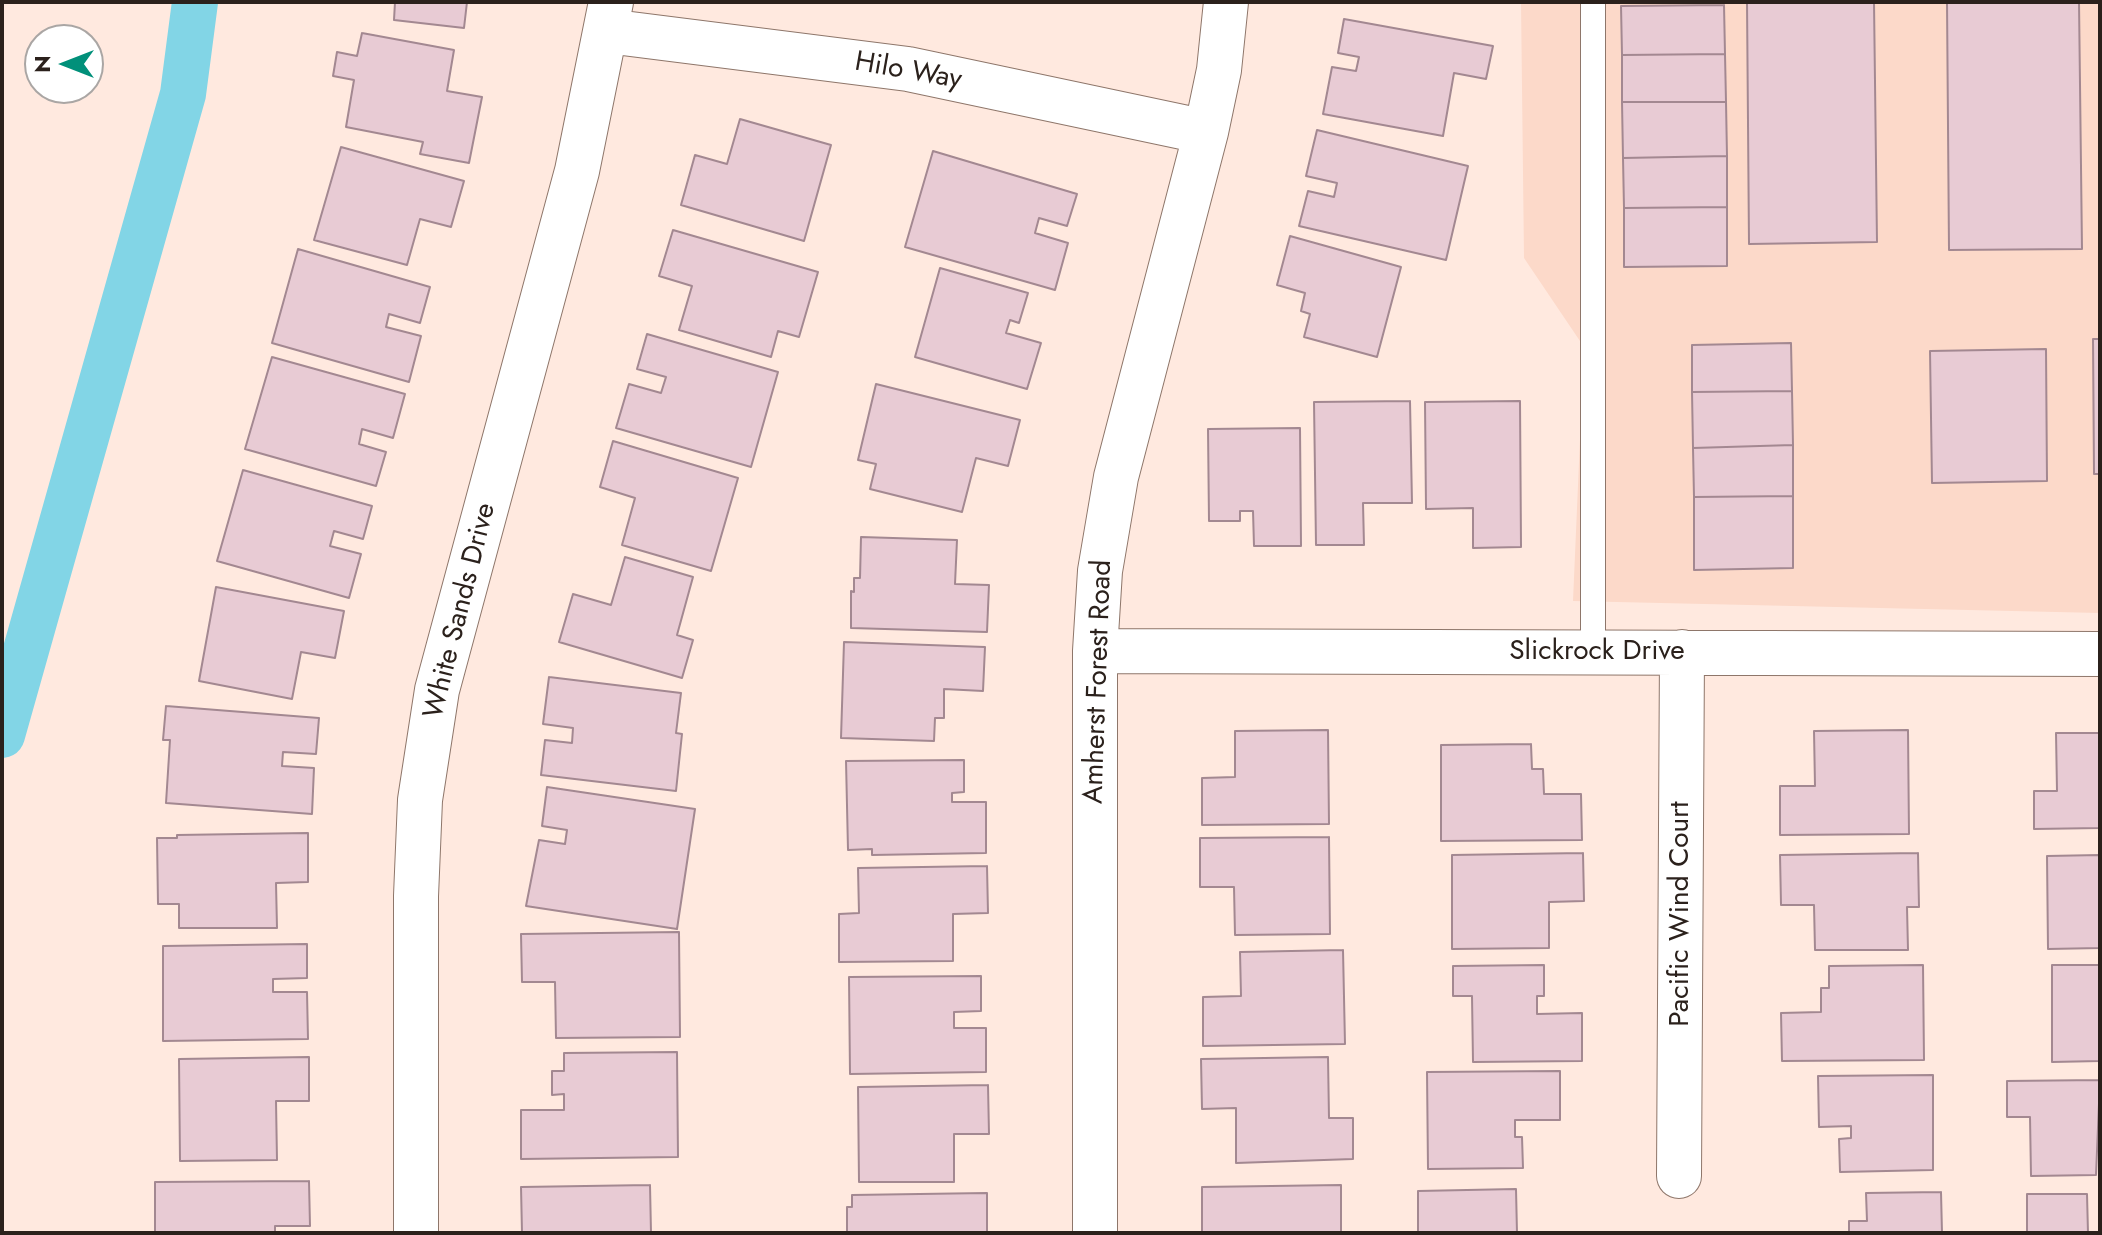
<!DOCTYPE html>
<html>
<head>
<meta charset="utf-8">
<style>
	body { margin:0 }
	#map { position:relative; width:2102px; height:1235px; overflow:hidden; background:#ffe9df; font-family:Jost,sans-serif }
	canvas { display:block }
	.frame { position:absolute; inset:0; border:4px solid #2b211c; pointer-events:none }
	.north { position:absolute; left:24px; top:24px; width:80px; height:80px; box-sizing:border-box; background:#fff; border:2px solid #aaa6a4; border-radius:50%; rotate:270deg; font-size:22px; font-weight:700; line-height:32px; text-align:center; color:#2b211c }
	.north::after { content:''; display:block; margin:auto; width:28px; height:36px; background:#01907a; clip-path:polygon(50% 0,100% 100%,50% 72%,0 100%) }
</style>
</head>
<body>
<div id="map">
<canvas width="2102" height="1235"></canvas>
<div class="frame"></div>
<div class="north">N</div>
</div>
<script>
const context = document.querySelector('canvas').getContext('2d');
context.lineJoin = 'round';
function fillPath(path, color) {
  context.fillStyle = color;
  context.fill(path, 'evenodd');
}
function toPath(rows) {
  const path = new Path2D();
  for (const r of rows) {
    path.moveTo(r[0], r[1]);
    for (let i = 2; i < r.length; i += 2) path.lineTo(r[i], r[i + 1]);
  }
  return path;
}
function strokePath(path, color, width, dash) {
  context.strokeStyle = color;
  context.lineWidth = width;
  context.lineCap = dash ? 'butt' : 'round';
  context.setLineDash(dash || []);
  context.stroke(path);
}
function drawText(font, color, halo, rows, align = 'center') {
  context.font = font + ' Jost,sans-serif';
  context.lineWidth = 6;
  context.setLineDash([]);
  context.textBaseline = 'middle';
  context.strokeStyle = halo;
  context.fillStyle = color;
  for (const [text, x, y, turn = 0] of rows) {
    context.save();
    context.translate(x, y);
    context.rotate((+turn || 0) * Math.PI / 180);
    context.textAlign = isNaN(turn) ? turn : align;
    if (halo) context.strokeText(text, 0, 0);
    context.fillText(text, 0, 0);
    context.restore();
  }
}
fillPath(toPath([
	[1521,2,2100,2,2100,613,1573,601,1584,347,1524,258]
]), '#fcd9c9');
strokePath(toPath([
	[2,735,183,94,195,2]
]), '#82d5e6', 46);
const building = toPath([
	[395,2,467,2,464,28,394,20,395,2],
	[1747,2,1874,2,1877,242,1749,244,1747,2],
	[1947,2,2079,2,2082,249,1949,250,1947,2],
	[1724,5,1725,54,1622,55,1621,6,1724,5],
	[1344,19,1493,46,1486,79,1454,73,1443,136,1323,114,1332,67,1356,71,1359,57,1338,53,1344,19],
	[362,33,454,50,447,91,482,97,469,163,420,154,423,142,346,127,354,80,333,76,337,52,357,56,362,33],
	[1725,54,1726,102,1622,102,1622,55,1725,54],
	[1622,102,1726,102,1727,156,1623,158,1622,102],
	[740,119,831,145,804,241,681,205,695,155,727,164,740,119],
	[1317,130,1468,166,1446,260,1299,226,1308,191,1334,197,1337,183,1306,176,1317,130],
	[341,147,464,181,451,227,420,219,407,265,314,240,341,147],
	[933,151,1077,194,1067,226,1039,218,1035,233,1068,243,1055,290,905,247,933,151],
	[1727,156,1727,207,1624,208,1623,158,1727,156],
	[1727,207,1727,266,1624,267,1624,208,1727,207],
	[673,230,818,272,799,337,778,331,771,357,679,330,692,286,659,276,673,230],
	[1290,236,1401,267,1377,357,1304,337,1310,314,1301,311,1305,293,1277,285,1290,236],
	[298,249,430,287,420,323,389,314,386,327,421,336,409,382,272,343,298,249],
	[940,268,1028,293,1019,323,1010,320,1006,333,1041,343,1027,389,915,357,940,268],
	[647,334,778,372,751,467,616,428,629,384,661,393,666,377,637,369,647,334],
	[2093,339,2100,339,2100,474,2094,474,2093,339],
	[1791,343,1792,391,1692,392,1692,345,1791,343],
	[2046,349,2047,481,1932,483,1930,351,2046,349],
	[272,357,405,394,393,438,362,429,359,444,386,452,376,486,245,449,272,357],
	[876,384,1020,420,1008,466,976,458,962,512,870,489,876,464,858,460,876,384],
	[1792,391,1793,445,1693,448,1692,392,1792,391],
	[1410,401,1412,503,1363,503,1364,545,1316,545,1314,402,1410,401],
	[1520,401,1521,547,1473,548,1473,508,1426,509,1425,402,1520,401],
	[1300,428,1301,546,1254,546,1253,511,1240,511,1240,521,1209,521,1208,429,1300,428],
	[613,441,738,478,711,571,622,545,635,498,600,487,613,441],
	[1793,445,1793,496,1694,497,1693,448,1793,445],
	[243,470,372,506,363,539,334,531,330,546,361,554,349,598,217,561,243,470],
	[1793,496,1793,568,1694,570,1694,497,1793,496],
	[861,537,957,540,955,584,989,585,987,632,851,628,851,591,854,592,854,578,860,578,861,537],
	[625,557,693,577,677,635,693,640,682,678,559,642,573,594,611,605,625,557],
	[216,587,344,611,335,658,301,652,292,699,199,681,216,587],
	[844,642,985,647,983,691,944,689,944,718,935,718,934,741,841,738,844,642],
	[549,677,681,693,676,733,682,734,676,791,541,775,545,740,572,743,573,728,543,724,549,677],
	[166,706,319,718,316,754,283,752,282,766,314,768,312,814,166,803,170,740,163,740,166,706],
	[1328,730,1329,824,1202,825,1202,778,1235,777,1235,731,1328,730],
	[1908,730,1909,834,1780,835,1780,786,1815,786,1814,731,1908,730],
	[2056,733,2100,733,2100,828,2034,829,2034,791,2057,791,2056,733],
	[1531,744,1532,769,1543,769,1544,794,1581,794,1582,840,1441,841,1441,745,1531,744],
	[964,760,964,792,952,793,952,802,986,802,986,853,872,855,872,849,848,850,846,761,964,760],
	[547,787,695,809,677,929,526,906,539,840,565,844,567,830,542,826,547,787],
	[308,833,308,882,276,883,277,928,179,928,179,904,158,904,157,838,177,838,177,835,308,833],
	[1329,837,1330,934,1235,935,1234,887,1200,887,1200,838,1329,837],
	[1583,853,1584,901,1549,902,1549,948,1452,949,1452,855,1583,853],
	[1918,853,1919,907,1907,907,1908,950,1815,950,1814,905,1781,905,1780,855,1918,853],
	[2100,855,2100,948,2048,949,2047,856,2100,855],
	[987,866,988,913,953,914,953,961,839,962,839,914,859,913,858,868,987,866],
	[679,932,680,1037,556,1038,555,982,522,982,521,934,679,932],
	[307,944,307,978,273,979,273,992,307,992,308,1039,163,1041,163,946,307,944],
	[1343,950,1345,1044,1203,1046,1203,997,1241,996,1240,952,1343,950],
	[1544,965,1544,996,1537,996,1537,1014,1582,1013,1582,1061,1473,1062,1472,996,1453,996,1453,966,1544,965],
	[1923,965,1924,1060,1782,1061,1781,1013,1821,1012,1821,988,1829,988,1829,966,1923,965],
	[2052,965,2100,965,2100,1061,2052,1062,2052,965],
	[981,976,981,1011,954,1012,954,1028,986,1028,986,1072,850,1074,849,977,981,976],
	[677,1052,678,1157,521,1159,521,1110,564,1110,564,1094,552,1095,552,1071,564,1071,564,1053,677,1052],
	[309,1057,309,1101,276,1101,277,1160,180,1161,179,1059,309,1057],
	[1328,1057,1329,1118,1353,1118,1353,1159,1236,1163,1236,1108,1202,1109,1201,1059,1328,1057],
	[1560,1071,1560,1120,1515,1120,1515,1137,1522,1137,1523,1168,1428,1169,1427,1072,1560,1071],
	[1933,1075,1933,1170,1840,1172,1839,1139,1851,1138,1851,1126,1819,1127,1818,1076,1933,1075],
	[2100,1080,2096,1175,2031,1176,2030,1117,2007,1117,2007,1081,2100,1080],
	[988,1085,989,1134,954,1134,954,1182,859,1182,858,1087,988,1085],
	[309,1181,310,1226,275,1226,275,1233,155,1233,155,1182,309,1181],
	[650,1185,651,1233,522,1233,521,1187,650,1185],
	[1341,1185,1341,1233,1202,1233,1202,1187,1341,1185],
	[1516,1189,1517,1233,1418,1233,1418,1191,1516,1189],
	[1941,1192,1942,1233,1849,1233,1849,1221,1867,1221,1866,1193,1941,1192],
	[987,1193,987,1233,847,1232,847,1207,852,1207,852,1195,987,1193],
	[2027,1194,2087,1194,2088,1233,2027,1233,2027,1194]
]);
fillPath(building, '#e8cbd4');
strokePath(building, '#a38891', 2);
const lane = toPath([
	[1593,2,1593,652]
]);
const street = toPath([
	[607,31,908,69,1206,132],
	[1095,651,2100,654],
	[1679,1176,1682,652],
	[416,1233,416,896,420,800,437,690,577,171,611,2],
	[1095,1233,1095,651,1100,571,1116,477,1206,132,1219,70,1226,2]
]);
strokePath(lane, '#8e766a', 26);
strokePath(street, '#8e766a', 46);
strokePath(lane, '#fff', 24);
strokePath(street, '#fff', 44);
drawText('28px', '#2b211c', '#fff', [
	["Hilo Way",908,72,10],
	["White Sands Drive",461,611,-76],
	["Slickrock Drive",1597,652],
	["Amherst Forest Road",1099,682,-88],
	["Pacific Wind Court",1681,914,-90]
]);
</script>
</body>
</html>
